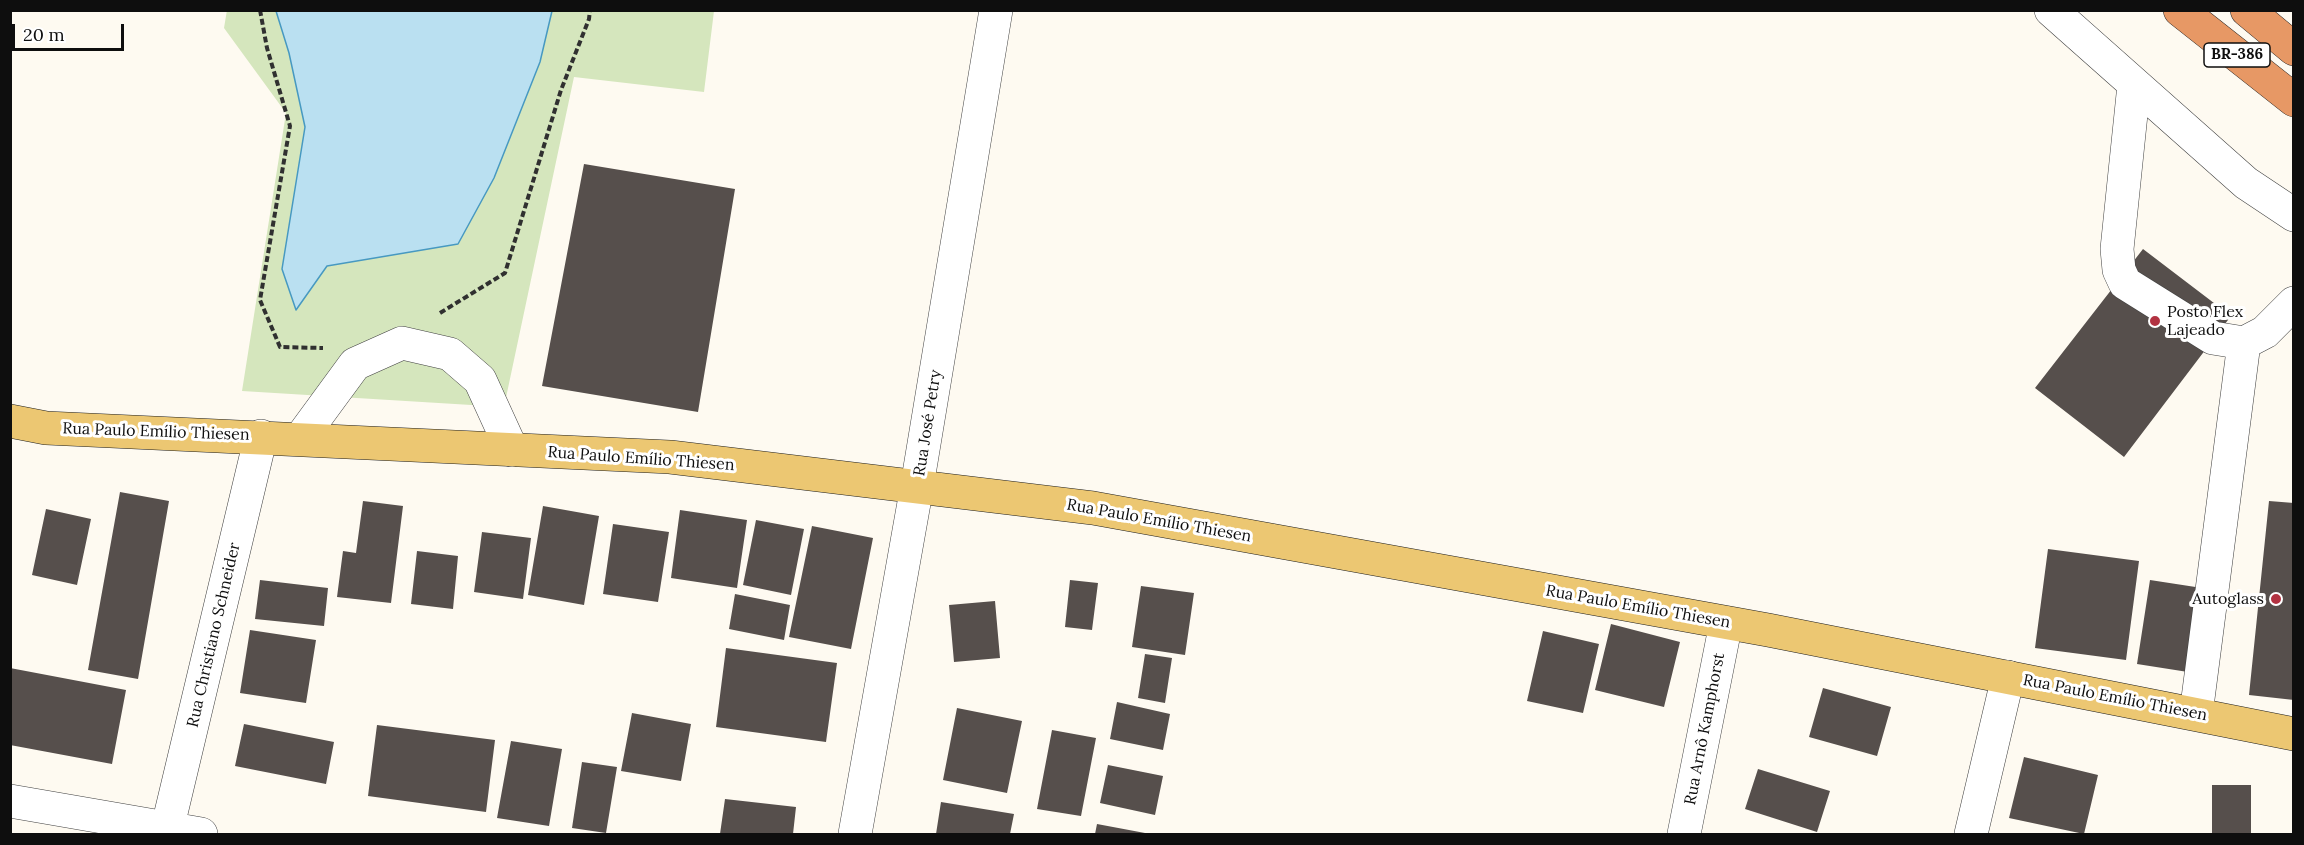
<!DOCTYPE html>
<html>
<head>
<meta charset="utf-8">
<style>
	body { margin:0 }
	#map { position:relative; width:2304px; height:845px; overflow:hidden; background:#fefaf1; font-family:Lora,serif }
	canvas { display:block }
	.frame { position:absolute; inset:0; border:12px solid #0e0e0e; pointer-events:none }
	.scale { position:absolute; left:12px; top:24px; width:112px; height:27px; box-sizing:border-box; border:3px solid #0e0e0e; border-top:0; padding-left:8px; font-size:18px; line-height:21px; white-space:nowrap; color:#0e0e0e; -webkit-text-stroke:4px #fff; paint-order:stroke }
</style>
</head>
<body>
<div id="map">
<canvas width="2304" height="845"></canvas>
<div class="frame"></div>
<div class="scale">20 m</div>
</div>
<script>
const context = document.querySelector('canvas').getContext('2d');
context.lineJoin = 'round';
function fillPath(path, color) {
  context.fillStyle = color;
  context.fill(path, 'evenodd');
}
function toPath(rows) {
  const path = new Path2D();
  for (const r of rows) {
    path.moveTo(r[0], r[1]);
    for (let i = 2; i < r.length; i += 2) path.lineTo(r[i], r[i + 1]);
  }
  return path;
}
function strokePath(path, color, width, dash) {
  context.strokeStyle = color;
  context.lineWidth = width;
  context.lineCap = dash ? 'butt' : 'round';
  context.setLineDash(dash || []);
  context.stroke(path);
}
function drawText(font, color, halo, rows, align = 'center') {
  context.font = font + ' Lora,serif';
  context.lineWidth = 6;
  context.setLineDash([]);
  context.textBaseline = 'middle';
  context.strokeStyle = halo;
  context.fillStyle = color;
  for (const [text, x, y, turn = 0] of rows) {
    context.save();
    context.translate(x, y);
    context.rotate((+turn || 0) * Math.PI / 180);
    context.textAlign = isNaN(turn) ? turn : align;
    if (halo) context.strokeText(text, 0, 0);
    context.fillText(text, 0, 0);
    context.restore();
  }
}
fillPath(toPath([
	[227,10,714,11,704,92,574,77,504,407,242,391,286,113,224,28]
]), '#d5e6bd');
const water = toPath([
	[276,11,552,11,540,62,494,178,458,244,327,266,296,310,282,269,305,127,289,53,276,11]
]);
fillPath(water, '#bae0f1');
strokePath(water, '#4799c1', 1.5);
fillPath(toPath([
	[584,164,735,189,698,412,542,386],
	[2143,249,2231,316,2124,457,2035,388],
	[120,492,169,501,138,679,88,670],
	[363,501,403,506,391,603,337,597,343,551,356,553],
	[2269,501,2294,503,2294,700,2249,695],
	[543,506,599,516,584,605,528,595],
	[46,509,91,519,77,585,32,575],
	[680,510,747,520,737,588,671,578],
	[756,520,804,529,791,595,743,585],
	[613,524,669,532,658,602,603,594],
	[812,526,873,538,851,649,789,637],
	[482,532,531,538,523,599,474,592],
	[2048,549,2139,561,2126,660,2035,648],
	[417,551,458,556,453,609,411,604],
	[260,580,328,588,324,626,255,619],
	[1070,580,1098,583,1092,630,1065,627],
	[2150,580,2202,588,2188,672,2137,664],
	[1141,586,1194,593,1185,655,1132,647],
	[735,594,790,605,784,640,729,629],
	[995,601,1000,658,954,662,949,605],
	[1611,624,1680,642,1664,707,1595,690],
	[250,630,316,640,306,703,240,693],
	[1543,631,1599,644,1583,713,1527,701],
	[726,648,837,663,826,742,716,727],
	[1145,654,1172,658,1165,703,1138,698],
	[10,668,126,690,112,764,10,745],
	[1823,688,1891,707,1877,756,1809,737],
	[1117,702,1170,714,1163,750,1110,739],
	[957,708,1022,721,1007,793,943,780],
	[632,713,691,724,681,781,621,771],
	[244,724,334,742,326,784,235,766],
	[377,725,495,740,486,812,368,796],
	[1052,730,1096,738,1081,816,1037,809],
	[511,741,562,749,549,826,497,818],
	[2024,757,2098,775,2084,834,2009,818],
	[582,762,617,767,606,833,572,828],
	[1108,765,1163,776,1155,815,1100,803],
	[1758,769,1830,791,1817,832,1745,809],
	[2212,785,2251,785,2251,834,2212,834],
	[725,799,796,807,793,834,720,834],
	[941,802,1014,814,1010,834,936,834],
	[1097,824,1145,833,1145,834,1095,834]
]), '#564f4c');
const minor = toPath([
	[2051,10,2246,183,2294,215],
	[2134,85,2117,249,2119,270,2125,283,2213,338,2244,343,2265,332,2294,303],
	[300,439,355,364,402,343,450,354,480,380,512,450],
	[2196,714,2244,343],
	[10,801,201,834],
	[166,834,261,436],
	[855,834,917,486,996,10],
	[1684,834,1726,623],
	[1971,834,2008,677]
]);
const major = toPath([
	[10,421,46,428,670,457,1093,508,1768,630,2294,734]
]);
const highway = toPath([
	[2180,10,2294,100],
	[2247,10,2294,49]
]);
strokePath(minor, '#414141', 34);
strokePath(major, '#1f1f1f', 34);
strokePath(highway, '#1f1f1f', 34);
strokePath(toPath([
	[260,10,267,48,290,126,260,300,280,347,323,348],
	[440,313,505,273,561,90,589,19,590,10]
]), '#303030', 4, [6, 3]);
strokePath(minor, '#fff', 33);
strokePath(major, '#ecc772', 33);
strokePath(highway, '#e79865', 33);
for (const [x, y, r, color] of [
	[2155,321,6,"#b23241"],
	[2276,599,6,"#b23241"]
]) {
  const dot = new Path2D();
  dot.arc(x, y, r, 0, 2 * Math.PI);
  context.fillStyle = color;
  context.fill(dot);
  strokePath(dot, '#fff', 2);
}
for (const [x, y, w] of [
	[2237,55,66]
]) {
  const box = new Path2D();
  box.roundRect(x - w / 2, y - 12, w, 24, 4.5);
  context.fillStyle = '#fff';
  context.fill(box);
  strokePath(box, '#0e0e0e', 1.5);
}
drawText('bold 15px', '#0e0e0e', null, [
	["BR-386",2237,55]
]);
drawText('16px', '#0e0e0e', '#fff', [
	["Posto Flex",2167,312],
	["Lajeado",2167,330],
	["Autoglass",2264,599,"right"]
], 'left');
drawText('16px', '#0e0e0e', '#fff', [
	["Rua José Petry",928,423,-81],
	["Rua Paulo Emílio Thiesen",156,432,2],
	["Rua Paulo Emílio Thiesen",641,459,4],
	["Rua Paulo Emílio Thiesen",1159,521,10],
	["Rua Paulo Emílio Thiesen",1638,607,10],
	["Rua Christiano Schneider",214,635,-77],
	["Rua Paulo Emílio Thiesen",2115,698,11],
	["Rua Arnô Kamphorst",1705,729,-79]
]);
</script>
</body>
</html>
